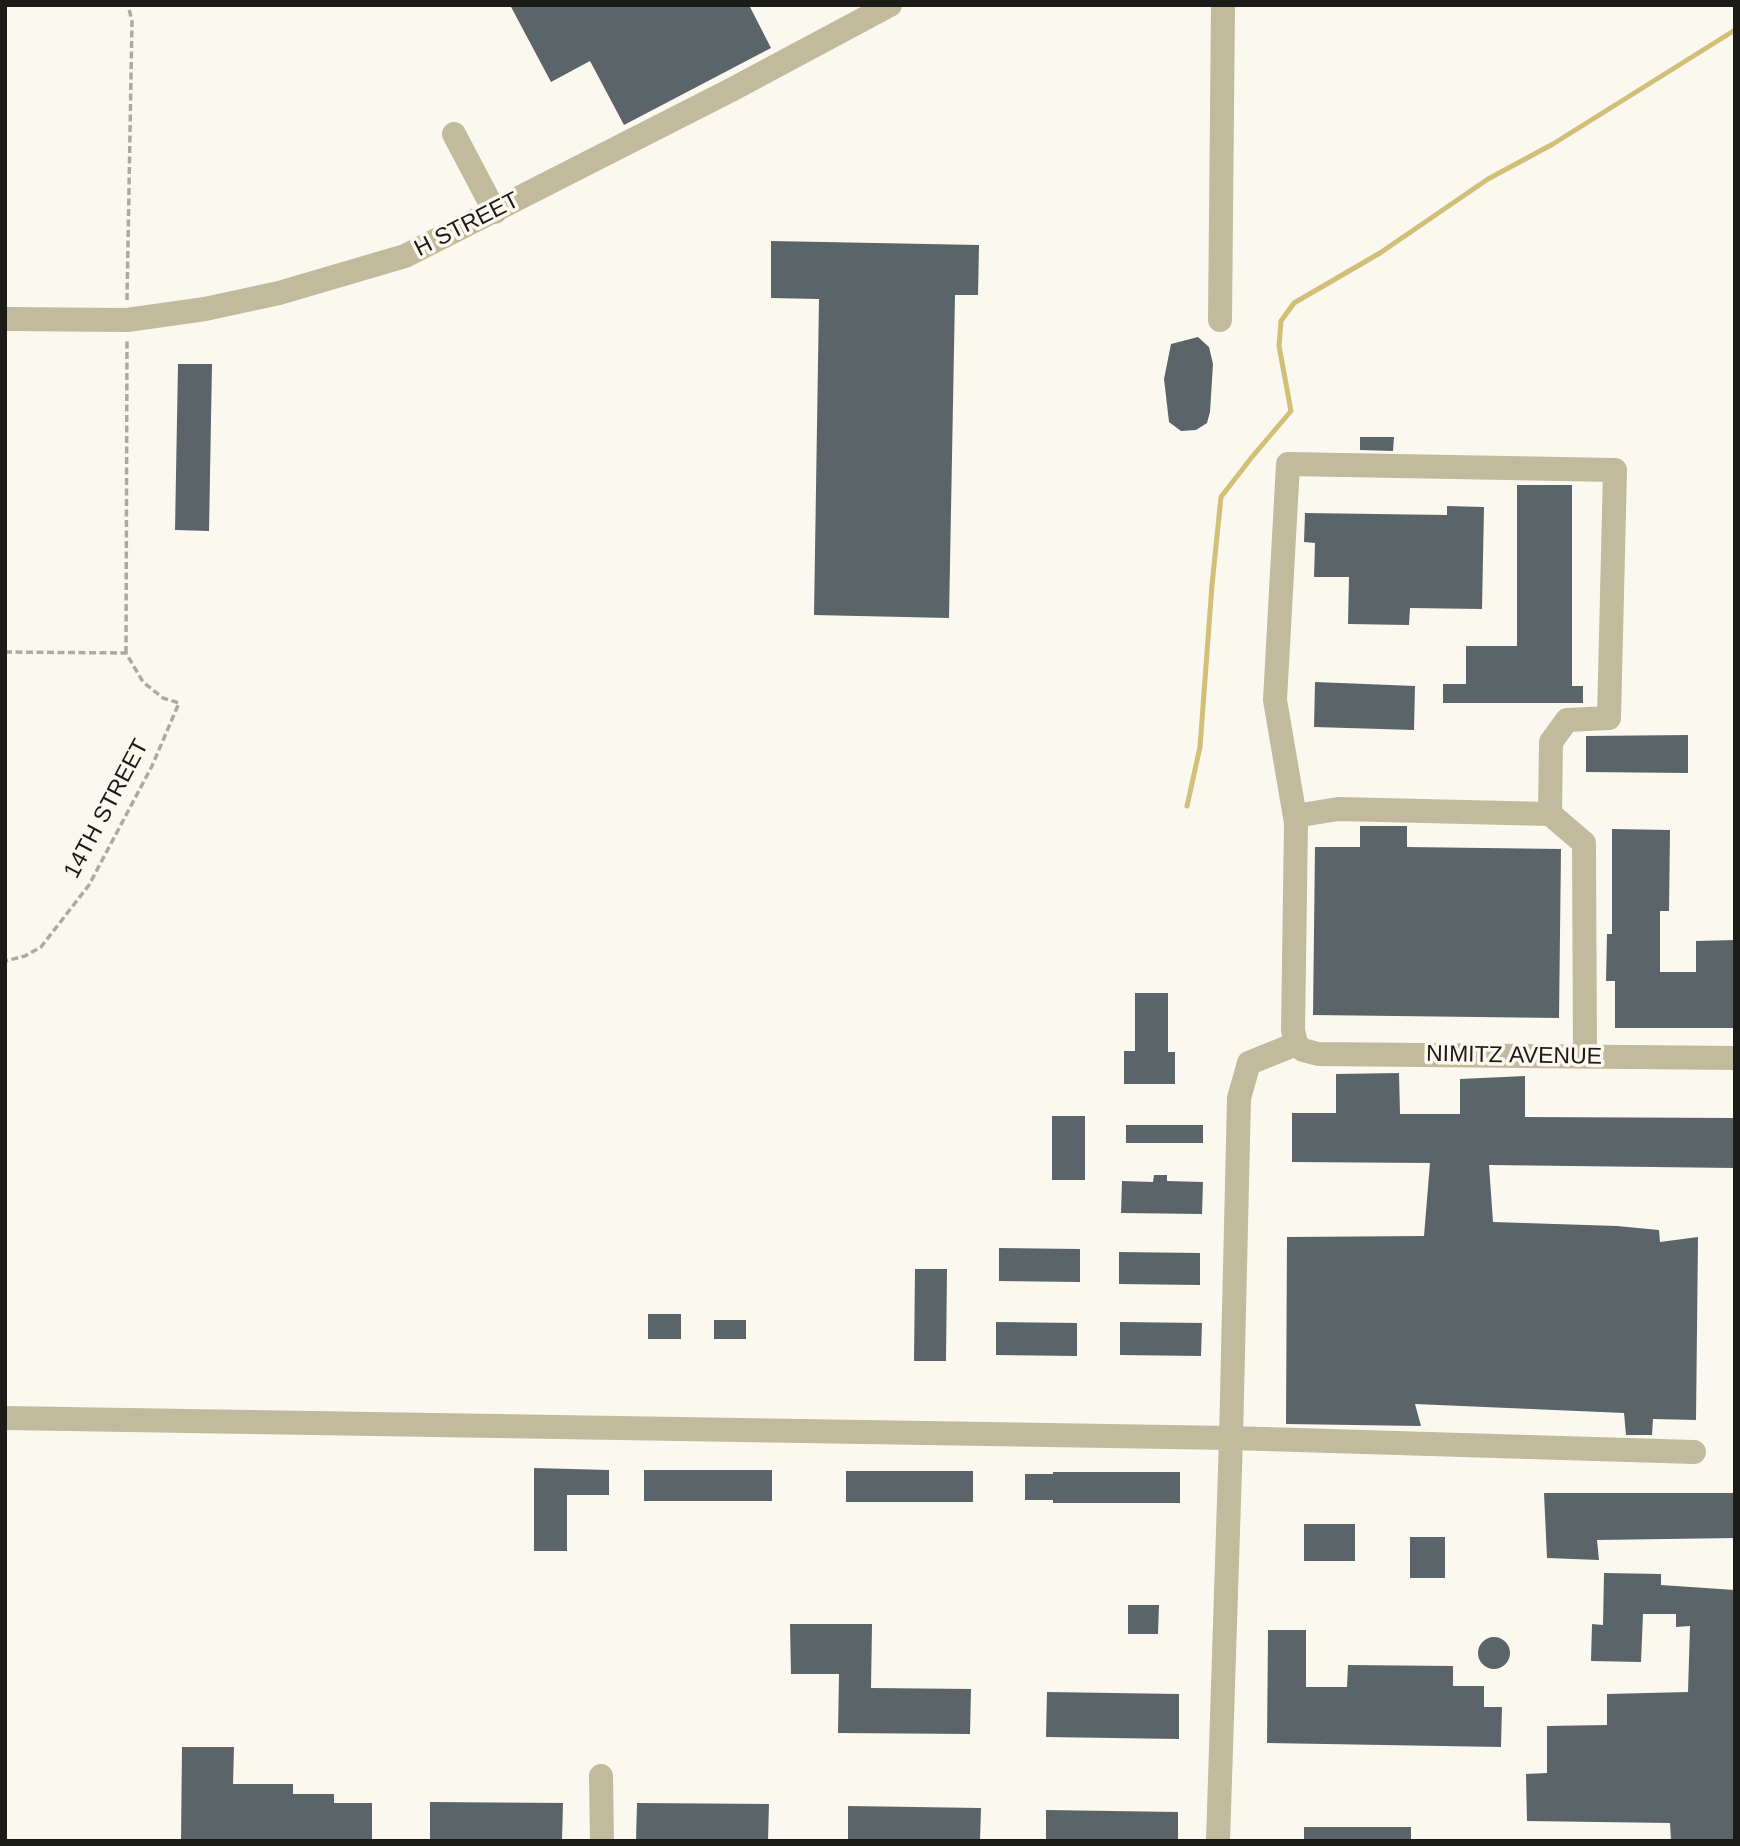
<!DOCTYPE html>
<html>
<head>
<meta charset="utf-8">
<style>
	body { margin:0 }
	#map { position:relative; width:1740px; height:1846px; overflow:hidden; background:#fbf9ef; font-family:Helvetica,sans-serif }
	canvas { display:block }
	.frame { position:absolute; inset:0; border:7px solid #1b1b17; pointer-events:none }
</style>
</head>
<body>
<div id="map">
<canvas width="1740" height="1846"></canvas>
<div class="frame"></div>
</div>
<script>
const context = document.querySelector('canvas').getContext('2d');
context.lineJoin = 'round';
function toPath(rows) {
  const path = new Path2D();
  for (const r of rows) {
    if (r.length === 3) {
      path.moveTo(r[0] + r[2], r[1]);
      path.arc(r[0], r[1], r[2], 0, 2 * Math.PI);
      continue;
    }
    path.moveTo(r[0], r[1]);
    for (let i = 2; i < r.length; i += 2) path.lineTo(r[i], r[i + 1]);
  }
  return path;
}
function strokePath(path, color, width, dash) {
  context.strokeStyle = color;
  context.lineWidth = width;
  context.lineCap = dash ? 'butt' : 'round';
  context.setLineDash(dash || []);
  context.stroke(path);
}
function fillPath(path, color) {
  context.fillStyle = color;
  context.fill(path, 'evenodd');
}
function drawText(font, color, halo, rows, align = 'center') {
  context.font = font + ' Helvetica,sans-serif';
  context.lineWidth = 7;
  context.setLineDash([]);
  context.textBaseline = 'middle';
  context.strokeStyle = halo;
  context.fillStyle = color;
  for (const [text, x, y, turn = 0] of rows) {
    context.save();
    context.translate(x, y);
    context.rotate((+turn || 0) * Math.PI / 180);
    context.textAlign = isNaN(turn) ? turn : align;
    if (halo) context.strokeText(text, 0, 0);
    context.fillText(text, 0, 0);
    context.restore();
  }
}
strokePath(toPath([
	[1187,806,1200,747,1212,585,1221,497,1252,457,1291,411,1279,346,1281,321,1294,303,1380,253,1488,179,1553,144,1735,30]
]), '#d2bf78', 5);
fillPath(toPath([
	[510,5,749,5,771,48,624,125,590,61,551,82],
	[771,241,979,245,978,295,955,295,949,618,814,615,819,299,771,298],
	[1198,337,1209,347,1213,364,1210,412,1207,423,1196,430,1181,431,1169,422,1164,379,1171,344],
	[178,364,212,364,209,531,175,530],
	[1360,437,1394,437,1393,451,1360,450],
	[1517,485,1572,485,1572,686,1583,686,1583,703,1443,703,1443,684,1466,684,1466,646,1517,646],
	[1447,506,1484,507,1482,609,1410,608,1409,625,1348,624,1349,577,1314,577,1315,543,1304,542,1305,513,1447,515],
	[1315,682,1415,686,1414,730,1314,727],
	[1688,735,1688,773,1586,772,1586,736],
	[1360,826,1407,826,1407,847,1561,849,1559,1018,1313,1015,1315,847,1360,847],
	[1612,829,1670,830,1669,911,1660,911,1660,972,1696,972,1696,941,1735,940,1734,1028,1615,1028,1615,981,1606,981,1607,934,1612,934],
	[1135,993,1168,993,1168,1052,1175,1052,1175,1084,1124,1084,1124,1051,1135,1051],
	[1399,1073,1400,1114,1460,1114,1460,1079,1525,1076,1525,1117,1735,1118,1735,1168,1489,1165,1493,1222,1617,1226,1659,1230,1660,1242,1698,1237,1696,1420,1653,1419,1652,1435,1626,1435,1624,1413,1415,1404,1421,1426,1286,1424,1287,1237,1424,1236,1430,1163,1292,1162,1292,1113,1336,1113,1336,1074],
	[1052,1116,1085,1116,1085,1180,1052,1180],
	[1126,1125,1203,1125,1203,1143,1126,1143],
	[1154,1175,1167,1175,1167,1181,1203,1182,1202,1214,1121,1213,1122,1181,1153,1182],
	[999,1248,1080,1249,1080,1282,999,1281],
	[1119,1252,1200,1253,1200,1285,1119,1284],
	[915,1269,947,1269,946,1361,914,1361],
	[648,1314,681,1314,681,1339,648,1339],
	[714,1320,746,1320,746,1339,714,1339],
	[996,1322,1077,1323,1077,1356,996,1355],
	[1120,1322,1202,1323,1201,1356,1120,1355],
	[534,1468,609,1470,609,1495,567,1495,567,1551,534,1551],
	[644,1470,772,1470,772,1501,644,1501],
	[846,1471,973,1471,973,1502,846,1502],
	[1053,1472,1180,1472,1180,1503,1053,1503,1053,1500,1025,1500,1025,1474,1053,1474],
	[1544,1493,1735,1493,1735,1538,1597,1540,1599,1560,1547,1558],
	[1304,1524,1355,1524,1355,1561,1304,1561],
	[1410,1537,1445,1537,1445,1578,1410,1578],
	[1604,1573,1661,1574,1661,1585,1735,1590,1735,1841,1671,1841,1670,1823,1527,1821,1526,1774,1547,1773,1547,1726,1607,1725,1607,1694,1688,1692,1690,1626,1676,1627,1676,1614,1643,1614,1641,1662,1591,1661,1592,1624,1603,1625],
	[1128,1605,1159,1605,1158,1634,1128,1634],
	[790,1624,872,1624,871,1688,971,1689,970,1734,838,1733,839,1674,791,1674],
	[1268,1630,1306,1630,1306,1687,1347,1687,1348,1665,1453,1666,1453,1686,1484,1686,1484,1707,1502,1707,1501,1747,1267,1743],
	[1494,1653,16],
	[1047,1692,1179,1694,1179,1739,1046,1737],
	[182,1747,234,1747,233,1784,293,1784,293,1794,334,1794,334,1803,372,1803,372,1841,181,1840],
	[430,1802,563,1803,562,1841,430,1841],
	[637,1803,769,1804,768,1841,636,1841],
	[848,1806,981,1808,980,1841,848,1841],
	[1046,1810,1178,1812,1178,1841,1046,1841],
	[1304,1827,1411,1827,1411,1841,1304,1841]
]), '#5b6468');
strokePath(toPath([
	[127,300,132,21,128,5],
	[5,652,126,653,143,682,163,698,179,703,152,766,89,885,41,947,25,956,5,961],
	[126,653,127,339]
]), '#acaba3', 3.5, [7, 3.5]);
strokePath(toPath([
	[454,134,495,212],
	[5,319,127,320,205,309,279,293,405,256,731,90,890,5],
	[1220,320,1223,5],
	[1295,816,1338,809,1550,814,1584,843,1585,1057],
	[1296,1044,1293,1030,1296,823,1275,700,1288,464,1615,470,1609,718,1567,720,1551,742,1550,814],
	[1296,1044,1249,1063,1239,1098,1231,1438,1694,1452],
	[1296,1044,1303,1050,1318,1054,1735,1058],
	[5,1418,1231,1438,1218,1841],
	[601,1776,602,1841]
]), '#c1ba9c', 24);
drawText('23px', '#1b1b17', '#fbf9ef', [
	["H STREET",467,225,-27],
	["14TH STREET",107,809,-62],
	["NIMITZ AVENUE",1514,1056,1]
]);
</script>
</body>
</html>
